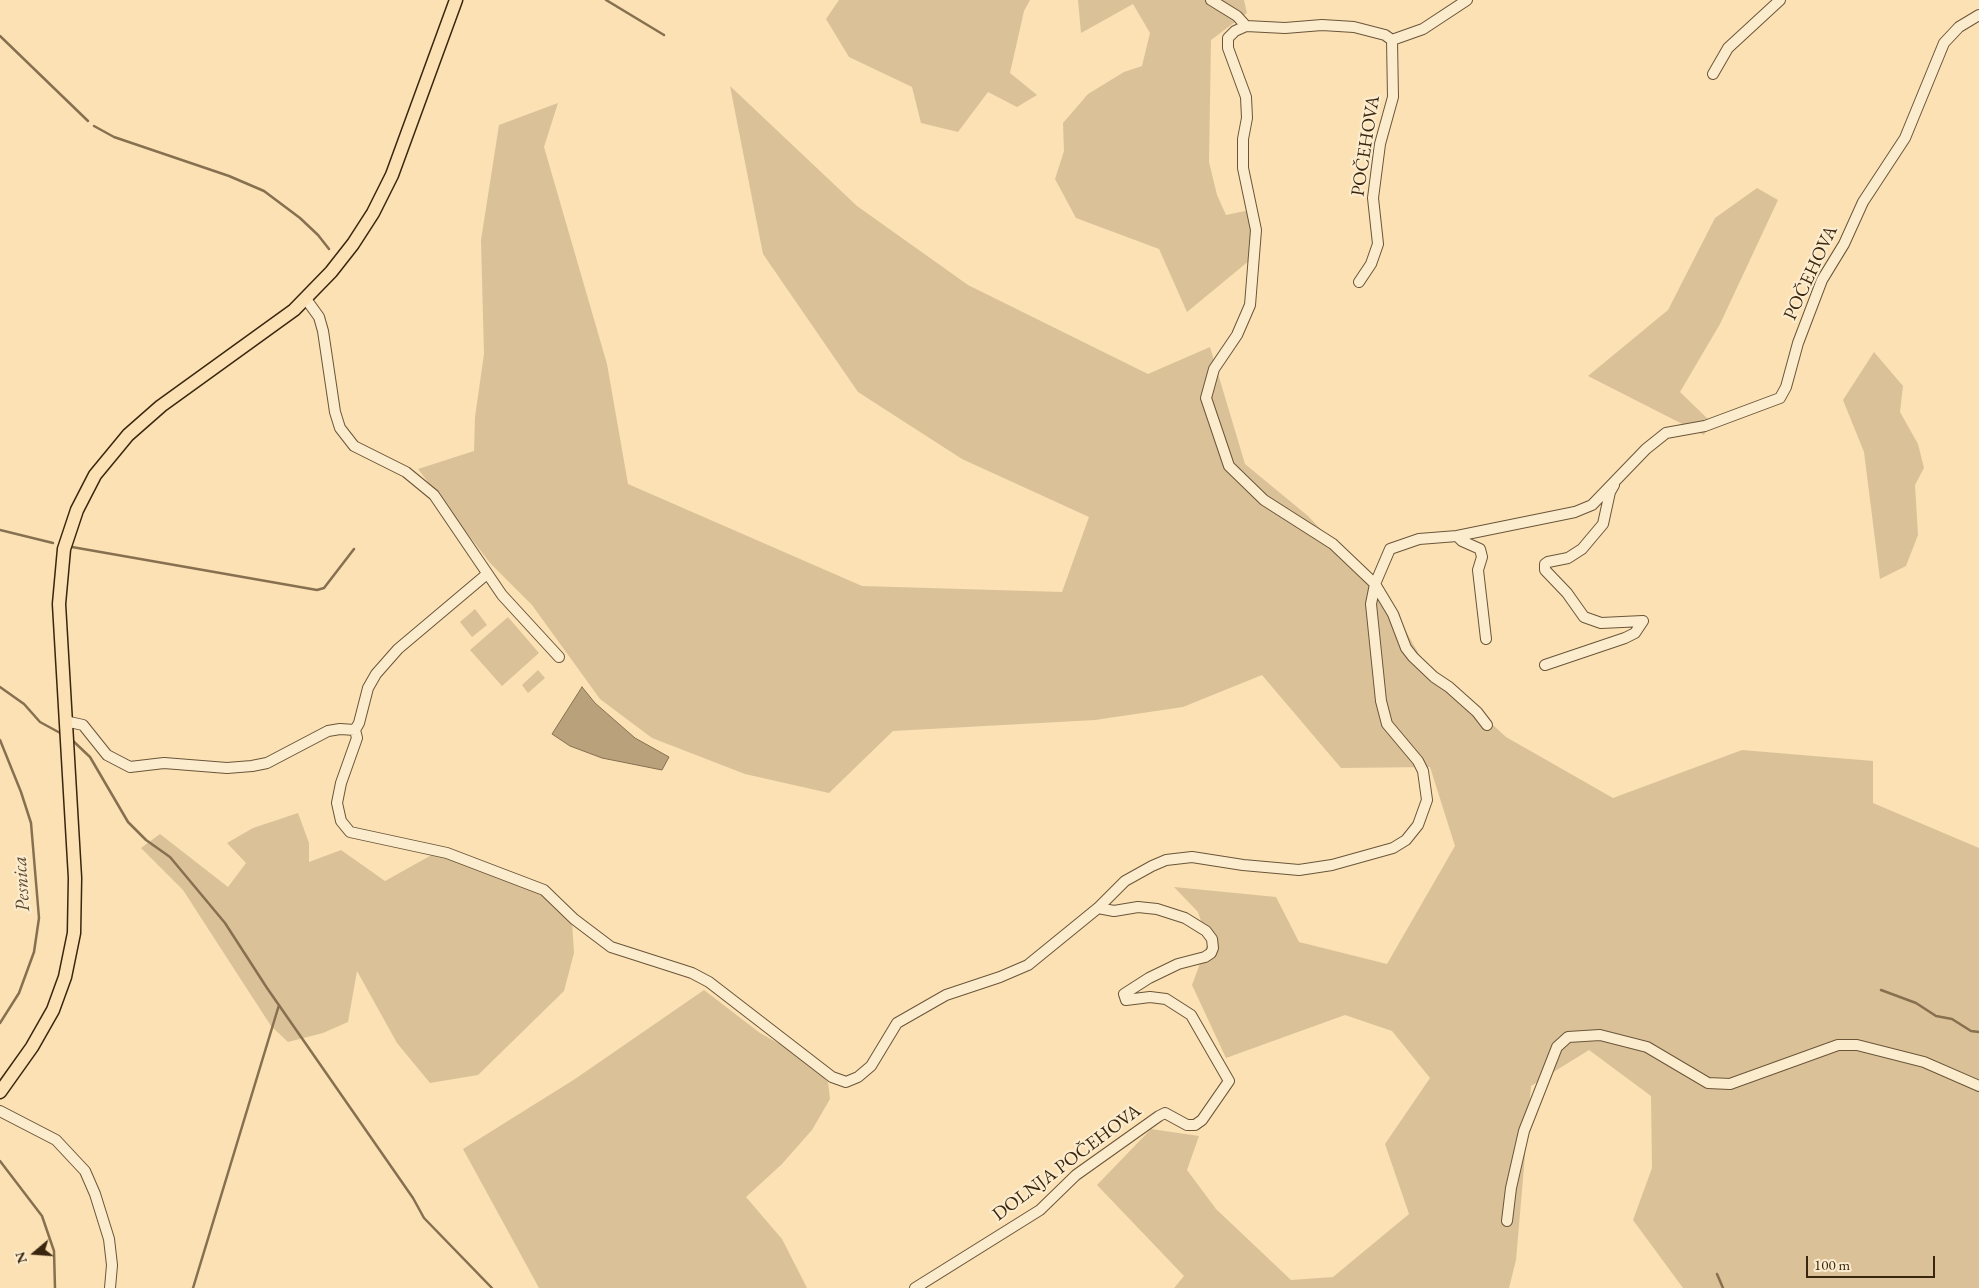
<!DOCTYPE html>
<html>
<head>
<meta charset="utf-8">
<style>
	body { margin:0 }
	#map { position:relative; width:1979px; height:1288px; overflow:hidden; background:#fbe1b4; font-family:"EB Garamond",serif }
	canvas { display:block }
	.north { position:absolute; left:10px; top:1228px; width:50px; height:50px; -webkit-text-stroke:4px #fcecce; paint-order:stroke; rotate:252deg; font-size:14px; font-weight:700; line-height:20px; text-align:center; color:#3a260f }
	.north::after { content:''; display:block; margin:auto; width:18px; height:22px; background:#3a260f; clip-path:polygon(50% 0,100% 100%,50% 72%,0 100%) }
	.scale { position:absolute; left:1806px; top:1256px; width:129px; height:22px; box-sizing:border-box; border:2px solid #3a260f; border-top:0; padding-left:6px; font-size:15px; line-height:18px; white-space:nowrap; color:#3a260f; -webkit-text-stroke:4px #fcecce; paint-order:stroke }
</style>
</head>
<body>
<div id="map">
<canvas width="1979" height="1288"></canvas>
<div class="north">N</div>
<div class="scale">100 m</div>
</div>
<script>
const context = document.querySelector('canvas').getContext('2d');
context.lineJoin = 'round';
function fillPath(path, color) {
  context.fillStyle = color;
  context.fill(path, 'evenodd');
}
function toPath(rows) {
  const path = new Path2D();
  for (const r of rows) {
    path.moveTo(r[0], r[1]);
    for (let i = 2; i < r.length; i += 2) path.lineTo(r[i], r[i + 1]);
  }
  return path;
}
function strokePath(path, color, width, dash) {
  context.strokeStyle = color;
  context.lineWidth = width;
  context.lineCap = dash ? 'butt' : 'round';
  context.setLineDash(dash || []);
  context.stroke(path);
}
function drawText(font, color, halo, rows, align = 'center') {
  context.font = font + ' "EB Garamond",serif';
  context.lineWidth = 4.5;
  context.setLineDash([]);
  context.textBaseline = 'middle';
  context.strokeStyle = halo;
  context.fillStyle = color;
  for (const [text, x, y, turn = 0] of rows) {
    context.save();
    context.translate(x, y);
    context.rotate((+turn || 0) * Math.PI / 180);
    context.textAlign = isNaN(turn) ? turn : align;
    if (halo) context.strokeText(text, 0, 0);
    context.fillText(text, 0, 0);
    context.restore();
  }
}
fillPath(toPath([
	[839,0,1030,0,1024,11,1010,73,1037,95,1017,107,988,92,958,132,921,123,912,87,849,57,826,19],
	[1078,0,1244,0,1247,13,1211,40,1209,162,1217,195,1226,215,1250,210,1252,235,1250,260,1187,312,1159,249,1076,218,1055,179,1064,151,1063,123,1088,94,1124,72,1142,66,1150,33,1133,4,1081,33],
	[730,86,857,206,968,285,1148,374,1210,347,1245,464,1308,516,1386,597,1423,661,1506,737,1613,798,1742,750,1873,761,1873,803,1979,848,1979,1288,1683,1288,1633,1220,1652,1168,1651,1096,1589,1050,1531,1086,1516,1260,1509,1288,1174,1288,1184,1276,1097,1185,1151,1129,1199,1136,1187,1170,1216,1209,1291,1280,1333,1277,1409,1214,1385,1144,1430,1078,1392,1031,1345,1015,1226,1058,1192,985,1208,942,1198,912,1174,887,1276,897,1299,942,1387,964,1455,846,1430,767,1341,768,1262,675,1183,707,1095,720,893,731,829,793,745,774,652,738,600,699,532,605,490,563,418,469,474,451,475,417,484,354,481,240,499,125,558,103,544,147,607,364,628,484,862,586,1062,592,1089,517,962,459,858,392,763,254],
	[1757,188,1778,200,1720,324,1680,392,1710,421,1704,435,1588,376,1668,310,1715,218],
	[1874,352,1903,386,1900,412,1918,444,1924,468,1915,485,1918,535,1906,566,1880,579,1864,452,1843,400],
	[475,609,487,625,472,637,460,622],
	[508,617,539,653,502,686,470,650],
	[538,670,545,678,528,693,522,685],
	[298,813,309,843,309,862,341,850,385,881,437,852,542,892,572,922,574,953,564,991,478,1075,430,1083,397,1043,357,971,348,1022,323,1033,288,1042,271,1026,183,890,141,848,160,834,228,887,246,863,227,843,253,828],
	[704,990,760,1033,796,1053,828,1082,830,1099,812,1130,782,1164,746,1197,782,1239,807,1288,539,1288,463,1149,575,1079]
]), '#dac198');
const water = toPath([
	[582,687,595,703,635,738,669,757,662,770,602,758,570,746,552,734,582,687]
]);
fillPath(water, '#b9a17c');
strokePath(water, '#867050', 1);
strokePath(toPath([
	[606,0,664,35],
	[0,36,88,121],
	[94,126,114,137,229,176,264,191,300,218,318,235,329,249],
	[0,530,53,543],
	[72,547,317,590,324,588,354,549],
	[0,687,24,704,40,722,62,734],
	[71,739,90,757,128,822,146,840,170,857,225,923,267,988,413,1198,424,1218,492,1288],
	[0,740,21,792,31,823,39,918,34,952,19,993,0,1023],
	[1881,990,1916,1003,1936,1016,1952,1019,1971,1031,1979,1032],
	[0,1161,42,1216,54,1251,55,1288],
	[1717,1274,1723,1288],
	[193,1288,279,1005]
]), '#867050', 2.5);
const minor = toPath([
	[1211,0,1237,16,1246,26],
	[1467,0,1423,29,1392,40,1385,35,1354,27,1322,25,1285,28,1246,26,1235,31,1228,38,1228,48,1246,97,1247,118,1243,139,1243,168,1256,230,1250,305,1237,335,1214,369,1206,398,1229,466,1264,500,1333,544,1375,584,1393,614,1406,648,1413,657,1434,677,1449,687,1477,712,1487,725],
	[1713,74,1728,48,1780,0],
	[1359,282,1371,264,1378,244,1373,198,1380,144,1393,97,1392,40],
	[306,299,319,317,323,331,335,412,340,428,354,446,406,472,434,495,502,595,559,657],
	[1457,536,1462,541,1480,549,1482,557,1478,570,1486,639],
	[1545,665,1625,638,1635,633,1643,621,1601,623,1584,617,1567,593,1545,570,1545,564,1548,562,1568,558,1582,549,1603,524,1610,492,1614,485],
	[65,721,83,725,107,755,130,767,164,763,227,768,252,766,267,763,328,731,340,729,355,730],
	[355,730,357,738,341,783,337,803,341,821,350,832,447,853,544,890,574,919,611,947,692,973,709,982,832,1077,846,1082,858,1077,871,1066,897,1023,946,995,1000,977,1028,965,1098,908,1125,881,1152,866,1166,860,1192,857,1243,865,1299,870,1332,865,1393,848,1406,840,1418,825,1427,800,1423,771,1418,761,1387,724,1381,701,1371,604,1375,584,1390,549,1419,539,1457,536,1575,512,1592,505,1646,449,1666,433,1705,426,1780,398,1786,387,1798,343,1822,280,1844,244,1863,202,1905,138,1944,43,1959,27,1979,15],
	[355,730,359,723,368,688,376,674,398,649,487,574],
	[0,1111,56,1140,85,1171,95,1194,109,1239,112,1265,110,1288],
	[1507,1221,1511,1188,1524,1131,1557,1047,1568,1037,1600,1035,1647,1047,1708,1083,1730,1084,1838,1045,1857,1045,1924,1062,1979,1086],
	[915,1288,1040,1210,1076,1175,1159,1116,1165,1113,1187,1125,1195,1125,1202,1120,1229,1081,1191,1015,1166,999,1150,997,1126,1000,1124,994,1149,978,1178,964,1205,957,1211,953,1213,948,1212,939,1206,931,1185,918,1157,909,1138,907,1114,911,1098,908]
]);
const major = toPath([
	[0,1092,32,1047,53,1010,65,977,74,933,75,878,59,604,64,549,77,510,95,475,128,435,161,406,294,310,331,272,353,244,373,213,392,175,456,0]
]);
strokePath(minor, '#6a5538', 12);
strokePath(major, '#3a260f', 15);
strokePath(minor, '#fcecce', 10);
strokePath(major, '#fbe1b4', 12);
drawText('19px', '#3a260f', '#fcecce', [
	["POČEHOVA",1366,146,-81],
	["POČEHOVA",1811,273,-65],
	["DOLNJA POČEHOVA",1067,1163,-37]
]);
drawText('italic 20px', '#604b30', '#fcecce', [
	["Pesnica",22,884,-94]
]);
</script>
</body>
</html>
